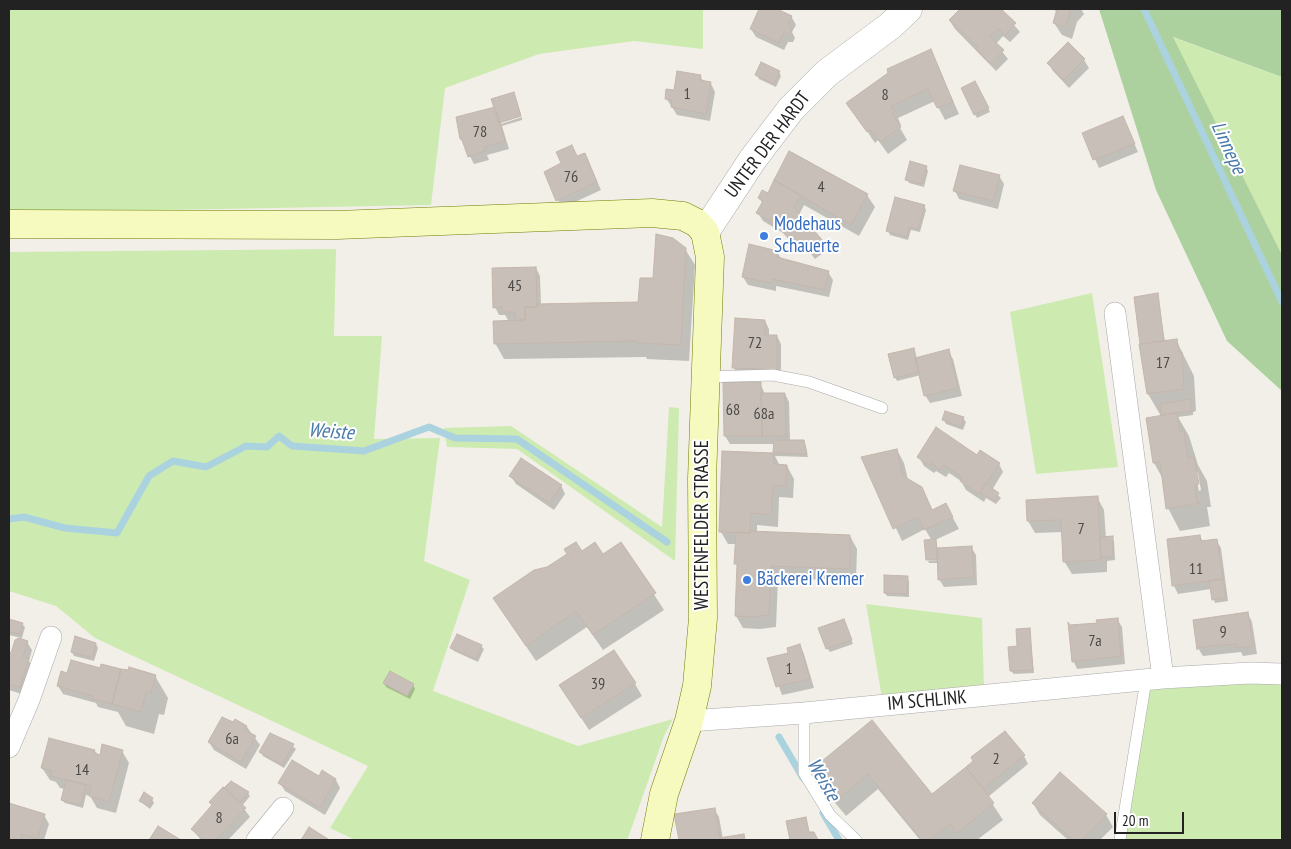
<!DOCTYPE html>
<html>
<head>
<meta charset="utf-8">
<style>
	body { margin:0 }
	#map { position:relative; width:1291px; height:849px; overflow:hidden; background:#f2efe9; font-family:"PT Sans Narrow",sans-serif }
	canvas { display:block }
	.frame { position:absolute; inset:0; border:10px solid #222; pointer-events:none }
	.scale { position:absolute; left:1114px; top:812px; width:70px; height:22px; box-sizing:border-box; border:2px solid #222; border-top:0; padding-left:6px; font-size:15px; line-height:18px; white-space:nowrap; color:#222; -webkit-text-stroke:4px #fff; paint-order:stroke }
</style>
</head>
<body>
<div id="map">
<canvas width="1291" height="849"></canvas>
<div class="frame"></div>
<div class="scale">20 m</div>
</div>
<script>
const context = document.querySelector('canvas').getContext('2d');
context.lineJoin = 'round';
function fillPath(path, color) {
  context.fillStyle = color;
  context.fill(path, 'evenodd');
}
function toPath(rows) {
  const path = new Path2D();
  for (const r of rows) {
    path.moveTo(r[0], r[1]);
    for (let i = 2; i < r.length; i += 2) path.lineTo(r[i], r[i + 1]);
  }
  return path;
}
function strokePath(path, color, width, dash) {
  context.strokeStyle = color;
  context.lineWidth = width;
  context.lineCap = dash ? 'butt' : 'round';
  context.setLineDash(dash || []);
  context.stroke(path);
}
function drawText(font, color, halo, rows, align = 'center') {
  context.font = font + ' "PT Sans Narrow",sans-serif';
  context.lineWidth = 4;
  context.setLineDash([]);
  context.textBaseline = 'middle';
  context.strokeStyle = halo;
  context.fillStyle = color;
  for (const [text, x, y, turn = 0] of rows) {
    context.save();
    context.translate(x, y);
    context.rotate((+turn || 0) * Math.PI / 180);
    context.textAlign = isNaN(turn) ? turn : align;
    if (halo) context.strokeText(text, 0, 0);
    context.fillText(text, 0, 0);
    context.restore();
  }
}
fillPath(toPath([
	[9,9,703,9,703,49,634,41,539,54,445,88,431,205,9,213],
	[1172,37,1282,77,1282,255],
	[336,249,334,336,382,336,374,439,440,438,424,561,470,580,433,691,578,746,673,719,664,736,628,838,623,840,355,840,330,828,368,766,95,638,56,606,9,591,9,252],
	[1092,293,1118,467,1036,474,1010,312],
	[669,407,679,408,675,561,517,449,447,447,444,428,511,426,662,527],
	[866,604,982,618,984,688,882,698],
	[1252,683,1282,683,1282,840,1124,840,1147,690]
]), '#cdebb0');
fillPath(toPath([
	[1099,9,1282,9,1282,77,1173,37,1282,255,1282,391,1227,341,1156,190]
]), '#add19e');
fillPath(toPath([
	[761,9,774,9,791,16,796,25,792,32,795,38,793,42,788,42,784,50,756,37,751,29],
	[961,9,1000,9,1020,32,1010,42,1003,36,996,44,1008,59,996,71,955,29,950,21],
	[1053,9,1081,9,1084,14,1077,22,1072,39,1062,35,1054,23,1057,12],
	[1068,44,1084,60,1089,68,1069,88,1053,71,1048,63],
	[931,51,959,114,945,120,935,101,898,118,901,125,899,126,907,140,888,154,878,140,875,143,848,103],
	[779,72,781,76,776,87,759,79,757,75],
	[700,76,704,82,711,84,715,92,710,121,677,115,666,98],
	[977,86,990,112,977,118,975,114],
	[515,97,521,115,501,121,501,124,522,117,522,120,502,126,509,149,487,155,489,160,474,164,461,139,496,109],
	[1123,118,1138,152,1099,168,1083,133],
	[792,152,867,195,875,207,859,236,804,205,799,215,827,250,815,259,807,249,802,254,785,234,763,221,758,213,763,204,759,198,768,195],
	[577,158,589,163,601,190,562,208,558,200],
	[926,167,928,171,924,187,909,183,907,179],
	[999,176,1004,184,998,209,959,199,955,191],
	[924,206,926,210,920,232,911,230,908,240,890,235,888,231],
	[685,249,695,265,689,361,647,359,646,357,504,359,495,343,508,320,505,315,499,315,495,307,536,268,540,276,541,305,639,303,654,279],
	[777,252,782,260,828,272,833,280,829,297,776,286,776,291,748,285,743,277],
	[1157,294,1165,342,1176,340,1194,376,1196,411,1193,412,1193,415,1178,417,1189,436,1198,465,1207,481,1211,507,1207,507,1210,526,1180,531,1168,508,1163,479,1154,463,1161,416,1148,394],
	[1195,470,1198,473,1201,490,1199,491],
	[765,321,769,329,769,336,777,336,781,344,781,378,738,376,734,368],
	[913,350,916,359,948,351,953,359,962,396,930,403,925,395,921,375,897,381,895,377],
	[760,383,765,394,785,394,789,402,790,441,805,445,808,457,775,456,780,466,787,466,794,479,793,498,779,497,778,527,757,525,757,532,850,536,857,549,856,579,854,581,778,578,776,627,760,629,743,628,736,616,738,568,736,563,737,544,728,544,721,532,723,452,774,454,775,444,730,444,725,436],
	[963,418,966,422,963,430,946,424,944,420],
	[897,450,904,463,908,480,921,488,933,511,946,505,959,529,935,540,938,550,971,547,976,555,977,585,944,587,939,579,939,563,929,563,928,561,944,560,927,559,932,541,925,529,902,541,863,458],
	[978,456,999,464,1003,472,992,490,1001,498,996,504,986,498,984,502,966,490,961,481,949,473,946,477,936,471,934,473,924,466,919,457],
	[511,476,561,485,565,494,554,510,516,484],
	[1097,497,1104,510,1106,538,1112,538,1114,541,1115,560,1107,561,1107,572,1072,574,1064,561,1063,532,1035,533,1028,521],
	[1200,536,1203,542,1216,540,1221,548,1228,601,1215,603,1211,589,1178,594,1174,586],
	[621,543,664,610,603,650,587,627,536,661,494,599,582,552,603,556],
	[907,577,909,581,909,597,887,596,885,593],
	[1248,614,1252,622,1257,654,1243,656,1241,652,1203,656,1198,648],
	[1117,619,1122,627,1125,664,1077,669,1073,660,1098,624],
	[9,621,22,624,25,627,22,638,9,635],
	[845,624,853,644,830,652,827,648],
	[1029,629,1034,673,1014,674,1011,671,1018,647],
	[27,642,32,650,29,661,33,667,25,695,9,690,9,653,12,654],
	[96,644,98,648,94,661,74,656,72,652],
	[481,646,484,649,478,662,454,651,452,648],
	[800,646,804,654,814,688,782,695,769,659,790,654],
	[101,669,155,676,168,698,164,715,159,714,154,734,126,726,118,712,98,707,96,703,63,694,58,686,68,675],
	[384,683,413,685,415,689,410,699,386,687],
	[635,684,642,696,589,730,568,698],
	[235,721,247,727,260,745,246,769,214,750,209,742],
	[872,722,932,796,1024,756,1028,764,988,797,1003,820,977,840,920,840,878,789,846,816,822,787,812,771],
	[284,739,296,749,284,768,263,756,261,752],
	[94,751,101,756,122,751,129,763,116,813,97,808,90,796,86,795,83,808,65,803,62,800,65,789,60,788,56,782,50,780,42,768],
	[320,778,336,780,340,788,325,815,285,791,280,783],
	[225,788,248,793,250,796,242,806,250,817,228,840,201,840,192,829,227,794],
	[152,799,154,803,150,809,140,801],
	[1033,803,1106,815,1113,827,1100,840,1068,840,1040,815],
	[9,805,44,815,49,824,44,840,9,840],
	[714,809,719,817,723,839,726,840,680,840,676,815]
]), '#0003');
strokePath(toPath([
	[1144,9,1282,302],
	[9,519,24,517,65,528,117,533,149,476,173,461,206,467,246,446,267,447,279,436,292,446,364,451,429,427,455,438,517,439,667,542],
	[779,737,803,778],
	[823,813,839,840]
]), '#aad3df', 7);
const building = toPath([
	[759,9,777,9,792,16,788,24,792,29,788,34,783,34,779,43,750,29,759,9],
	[960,9,1001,9,1016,23,1005,35,998,28,990,37,1004,50,991,64,976,49,978,47,949,20,960,9],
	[1057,9,1071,9,1065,27,1053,23,1057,9],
	[1068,42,1085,59,1064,80,1047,63,1068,42],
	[931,49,953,102,937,108,928,89,891,106,895,112,892,114,901,127,880,142,870,129,867,132,846,103,888,73,887,69,931,49],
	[761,62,780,71,774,84,755,75,761,62],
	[677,71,701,75,700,80,711,82,706,114,671,107,672,100,665,99,666,89,674,90,677,71],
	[975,81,989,108,974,115,961,88,975,81],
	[514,92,521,116,499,123,491,99,514,92],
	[495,107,505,141,484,147,485,151,468,157,462,140,460,139,456,117,495,107],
	[1123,116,1135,144,1093,160,1082,133,1123,116],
	[572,145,577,156,585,153,597,182,556,201,544,172,561,163,556,152,572,145],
	[789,151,868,194,851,225,774,180,789,151],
	[910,161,927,166,922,184,905,180,910,161],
	[960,165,1000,175,993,201,953,191,960,165],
	[774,180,801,196,794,207,823,241,810,252,802,242,796,247,781,230,782,227,756,213,763,201,758,198,762,190,768,193,774,180],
	[895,197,925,205,918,229,909,227,907,237,886,231,895,197],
	[656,234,673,238,686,248,681,345,637,343,637,341,494,344,493,321,525,320,525,307,537,307,537,304,638,302,640,278,653,278,656,234],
	[749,244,778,251,777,257,829,271,825,290,772,279,771,283,742,277,749,244],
	[536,267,537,307,525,307,525,320,515,321,515,312,502,312,502,307,493,308,492,268,536,267],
	[1158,293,1164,341,1140,344,1134,297,1158,293],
	[735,318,765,320,765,335,777,335,777,370,732,368,735,318],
	[1177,339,1179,352,1182,352,1184,389,1147,394,1139,344,1177,339],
	[914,348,919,372,894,378,888,354,914,348],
	[949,349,958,388,924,396,915,358,949,349],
	[723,382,761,382,762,436,724,436,723,382],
	[761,393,785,393,786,436,762,436,761,393],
	[1190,399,1192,411,1161,415,1160,404,1190,399],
	[945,411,964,417,961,427,942,420,945,411],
	[1181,412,1177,413,1180,432,1184,431,1188,458,1194,457,1199,484,1195,485,1197,502,1201,503,1166,509,1160,462,1153,463,1146,418,1181,412],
	[936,427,977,455,980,450,1000,463,979,494,960,481,962,477,944,465,941,470,931,463,929,466,917,457,936,427],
	[774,440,804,440,807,454,773,453,774,440],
	[897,449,903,476,922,487,932,510,946,503,953,517,924,530,918,517,893,529,861,457,897,449],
	[722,451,773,453,774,464,787,465,786,486,773,486,771,515,751,513,750,533,719,532,722,451],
	[521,458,562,485,549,503,509,476,521,458],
	[986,484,999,493,994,501,980,492,986,484],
	[1098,496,1101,560,1063,562,1061,520,1027,521,1026,500,1098,496],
	[750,531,850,535,850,567,847,569,771,566,769,615,752,617,735,616,737,564,734,564,736,532,750,533,750,531],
	[1200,535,1201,541,1217,539,1223,579,1172,586,1167,539,1200,535],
	[1113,536,1113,557,1101,557,1100,537,1113,536],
	[936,539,938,560,926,560,924,540,936,539],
	[576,542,582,551,595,542,603,554,621,542,656,593,593,635,576,611,526,646,493,598,534,570,547,567,567,554,564,549,576,542],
	[972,546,974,577,938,580,937,548,972,546],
	[884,575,908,576,907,594,884,593,884,575],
	[1223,579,1226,598,1212,600,1209,581,1223,579],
	[1248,612,1253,646,1237,648,1237,644,1211,646,1198,648,1197,650,1193,620,1248,612],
	[1118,618,1121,656,1072,662,1068,622,1070,625,1097,623,1096,620,1118,618],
	[9,619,23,623,20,634,9,632,9,619],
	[844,619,852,640,826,649,818,628,844,619],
	[1030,628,1033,670,1010,671,1008,647,1017,646,1016,629,1030,628],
	[457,634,482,645,476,659,450,648,457,634],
	[75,636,96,643,93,658,71,652,75,636],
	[19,638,28,641,23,657,29,658,20,687,9,684,9,652,11,653,15,640,19,638],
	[800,644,810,679,776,687,767,658,788,653,787,648,800,644],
	[614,650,636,683,581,718,559,685,614,650],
	[71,660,100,668,101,664,121,669,112,704,92,699,93,696,57,686,61,671,67,673,71,660],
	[129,667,156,675,151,693,146,692,141,712,112,704,121,669,128,670,129,667],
	[390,671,414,684,407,696,383,683,390,671],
	[222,717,233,722,235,719,247,726,245,730,256,736,241,762,208,742,222,717],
	[872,720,932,794,966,767,994,803,957,833,950,824,929,840,922,840,868,774,836,801,811,770,872,720],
	[1005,731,1025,755,983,789,966,767,973,761,971,757,1005,731],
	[270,733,294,744,282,765,259,752,270,733],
	[49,738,95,750,94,753,100,755,102,744,123,750,109,802,89,796,91,786,51,776,52,771,41,768,49,738],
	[292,760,319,776,322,770,336,779,320,808,278,783,292,760],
	[1060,772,1107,814,1082,840,1073,840,1032,803,1060,772],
	[66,780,86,785,81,805,61,800,66,780],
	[231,781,249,792,240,802,224,788,231,781],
	[223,787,246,808,215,840,204,840,191,829,212,805,209,802,223,787],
	[144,792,153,798,148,806,139,801,144,792],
	[9,803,45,814,37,839,22,834,20,840,9,840,9,803],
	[715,808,720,838,725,837,726,840,679,840,674,814,715,808],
	[806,817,809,832,814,832,818,840,790,840,786,821,806,817],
	[158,826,181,840,149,840,158,826],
	[309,827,328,839,327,840,301,840,309,827],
	[744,834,745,840,726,840,725,837,744,834]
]);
fillPath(building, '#c7bfb8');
strokePath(building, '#c4b6ab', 1);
const service = toPath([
	[705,377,773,375,809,382,882,408],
	[804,713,804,773,830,815,856,840],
	[1120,840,1146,680]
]);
const minor = toPath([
	[1115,313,1163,678],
	[689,721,804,713,1163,678,1250,673,1282,674],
	[9,747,29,700,51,637],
	[257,840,283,808]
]);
const tertiary = toPath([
	[705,232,753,159,791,109,827,73,890,26,908,9]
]);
const secondary = toPath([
	[9,224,337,225,652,213,683,216,697,223,705,232,710,257,702,479,703,618,697,686,689,721,664,794,655,840]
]);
strokePath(service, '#a9a9a9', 12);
strokePath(minor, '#a9a9a9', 22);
strokePath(tertiary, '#a9a9a9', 29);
strokePath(secondary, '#707d05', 29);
strokePath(service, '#fff', 11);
strokePath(minor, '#fff', 21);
strokePath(tertiary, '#fff', 28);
strokePath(secondary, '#f7fabf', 28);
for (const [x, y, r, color] of [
	[764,236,5,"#3f7fe0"],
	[747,580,5,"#3f7fe0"]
]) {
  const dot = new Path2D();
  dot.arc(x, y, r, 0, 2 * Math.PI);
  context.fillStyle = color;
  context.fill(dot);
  strokePath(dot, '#fff', 2);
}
drawText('16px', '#4b4948', null, [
	["1",687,94],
	["8",885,95],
	["78",480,132],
	["76",571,177],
	["4",821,187],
	["45",515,286],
	["72",755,343],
	["17",1163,363],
	["68",733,410],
	["68a",764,414],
	["7",1081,529],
	["11",1196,569],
	["9",1223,632],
	["7a",1095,641],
	["1",789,669],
	["39",598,684],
	["6a",232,739],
	["2",996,759],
	["14",82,770],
	["8",219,818]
]);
drawText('19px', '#222', '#fff', [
	["UNTER DER HARDT",768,145,-53],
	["WESTENFELDER STRASSE",703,525,-90],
	["IM SCHLINK",927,701,-5]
]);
drawText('19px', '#366cbe', '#fff', [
	["Modehaus",774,225],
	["Schauerte",774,247],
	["Bäckerei Kremer",757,580]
], 'left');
drawText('italic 20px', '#4a7aab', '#fff', [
	["Linnepe",1228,148,65],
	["Weiste",331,432,4],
	["Weiste",823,780,60]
]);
</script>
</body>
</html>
